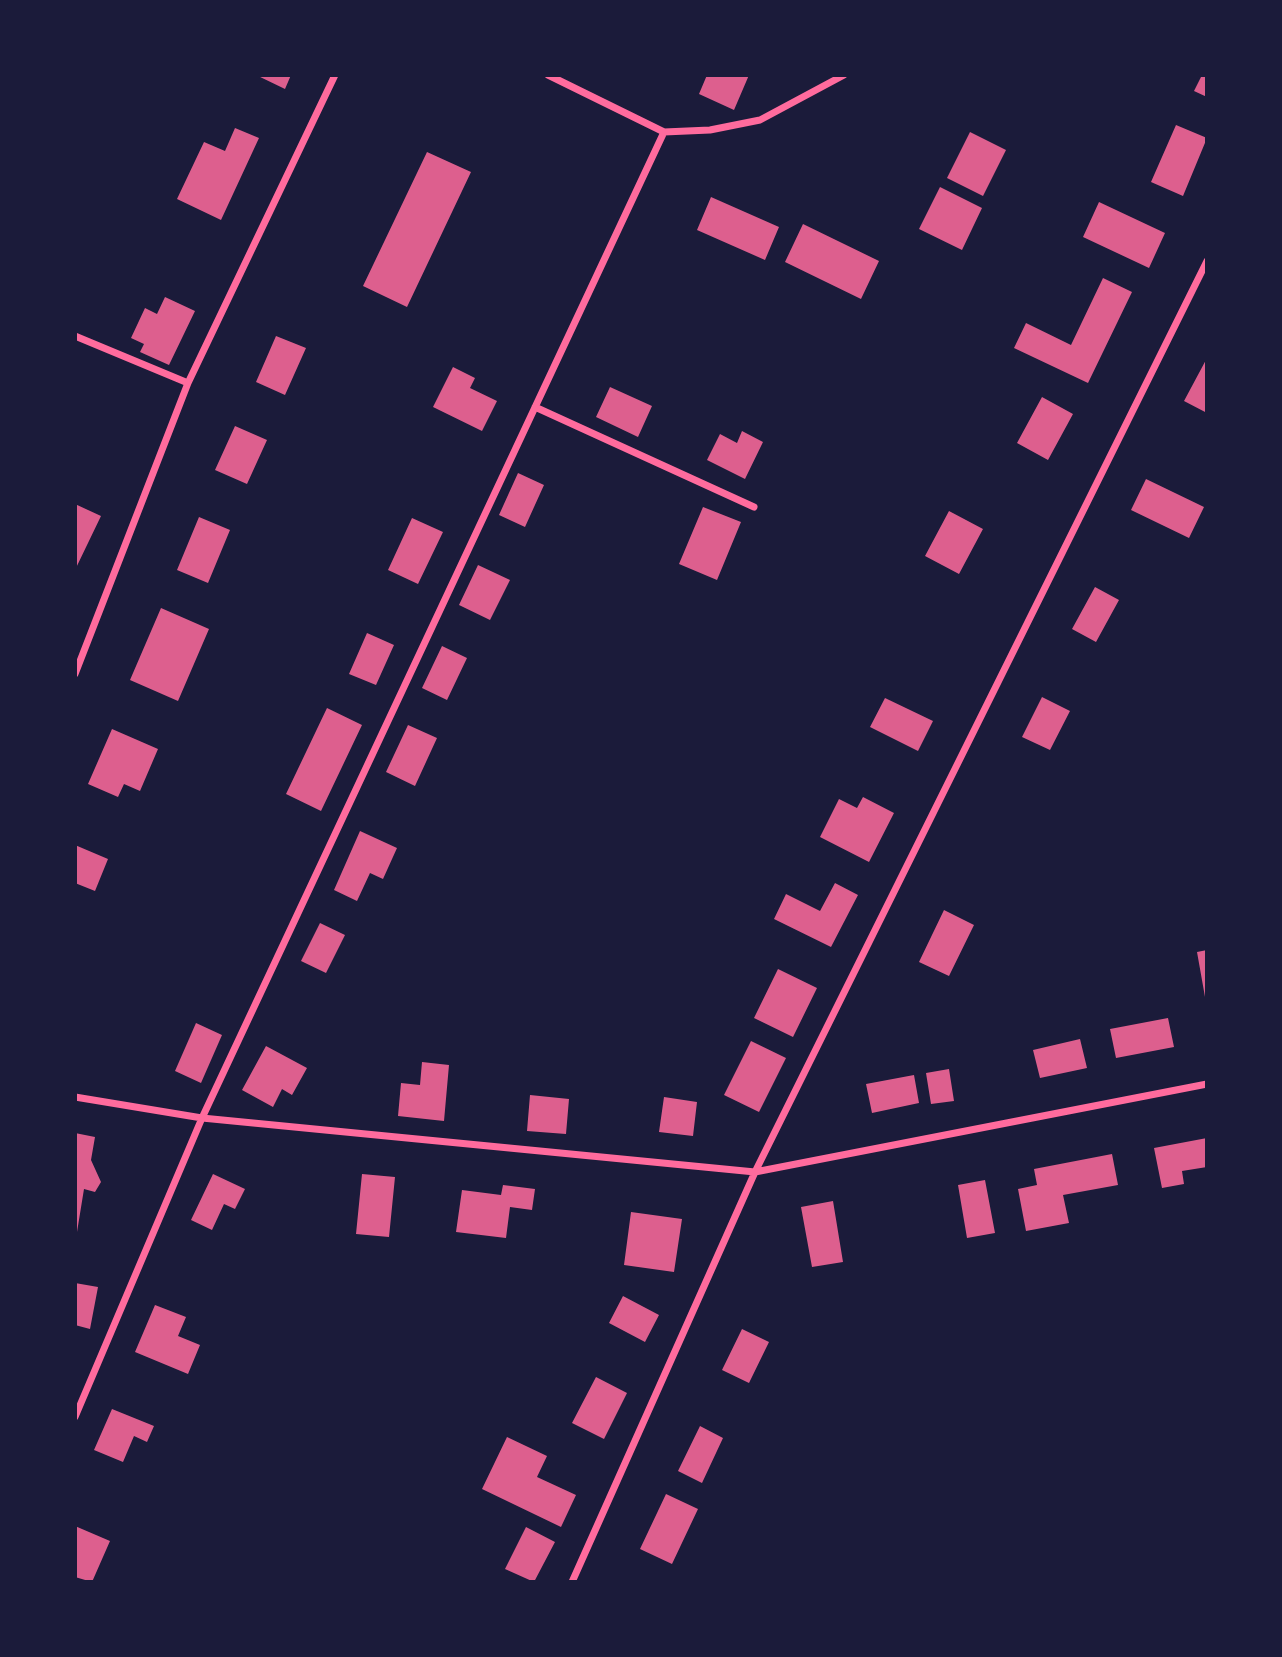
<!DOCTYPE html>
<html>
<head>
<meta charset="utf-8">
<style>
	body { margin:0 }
	#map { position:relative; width:1282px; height:1657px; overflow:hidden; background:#1b1b3a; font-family:"Sofia Sans Condensed",sans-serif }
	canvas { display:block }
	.frame { position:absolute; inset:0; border:77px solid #1b1b3a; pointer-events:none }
</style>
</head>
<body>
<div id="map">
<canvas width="1282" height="1657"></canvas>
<div class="frame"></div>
</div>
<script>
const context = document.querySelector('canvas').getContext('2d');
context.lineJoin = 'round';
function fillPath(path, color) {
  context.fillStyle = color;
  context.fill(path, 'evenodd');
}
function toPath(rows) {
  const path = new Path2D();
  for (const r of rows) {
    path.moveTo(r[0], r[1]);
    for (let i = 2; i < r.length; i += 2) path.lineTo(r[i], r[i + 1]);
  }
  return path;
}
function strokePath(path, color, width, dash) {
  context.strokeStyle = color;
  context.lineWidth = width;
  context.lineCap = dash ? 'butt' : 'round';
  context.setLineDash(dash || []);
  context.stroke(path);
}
fillPath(toPath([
	[256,75,291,75,285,89],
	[707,75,749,75,734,110,699,94],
	[1202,75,1207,75,1207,97,1194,91],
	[1176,125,1207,138,1183,196,1151,182],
	[235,128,259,138,221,220,177,199,204,142,225,151],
	[970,132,1006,150,983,196,947,178],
	[427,152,471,172,407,307,363,286],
	[940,187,982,208,962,250,919,229],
	[711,197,779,227,765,260,697,230],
	[1099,202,1165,233,1149,268,1083,237],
	[803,224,879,261,861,299,785,262],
	[1103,278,1132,292,1088,383,1014,348,1026,323,1071,345],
	[165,297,195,311,169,365,140,352,144,344,131,338,145,308,157,314],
	[276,336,306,348,285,395,256,382],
	[1207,358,1207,413,1184,401],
	[453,367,475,378,470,388,497,401,482,431,433,407],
	[610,387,652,406,638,437,596,417],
	[1042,397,1073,414,1048,460,1017,443],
	[235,426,267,440,247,484,215,470],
	[742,431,763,442,745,479,707,460,720,434,737,443],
	[518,473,544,485,525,527,499,515],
	[1146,479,1204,507,1189,538,1131,510],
	[75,504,101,516,75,570],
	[703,507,741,522,717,580,679,564],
	[949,511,983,529,959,574,925,556],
	[199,517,230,530,208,583,177,570],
	[412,518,443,532,418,584,388,570],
	[478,565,510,580,490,620,459,605],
	[1095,587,1119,600,1096,642,1072,629],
	[161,608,209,629,178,701,130,680],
	[367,633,394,645,376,685,349,674],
	[442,646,467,658,447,700,422,688],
	[1042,697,1070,711,1050,750,1022,737],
	[885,698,933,721,918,751,870,727],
	[327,708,362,725,321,811,286,794],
	[408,725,437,738,415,786,386,772],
	[112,729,158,749,140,791,124,784,118,797,88,784],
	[863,797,894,813,869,862,820,837,839,799,857,808],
	[360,831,397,848,383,879,370,873,357,901,334,890],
	[75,845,108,859,95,891,75,883],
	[835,883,858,895,831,947,774,919,786,894,820,911],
	[944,910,974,925,949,976,919,962],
	[320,923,345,935,326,973,301,961],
	[1207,950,1207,997,1205,997,1197,952],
	[778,969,817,988,793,1037,754,1018],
	[1168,1018,1174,1047,1116,1058,1110,1029],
	[196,1023,222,1035,201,1083,175,1071],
	[1080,1039,1087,1068,1040,1078,1033,1050],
	[751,1041,786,1058,759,1112,724,1095],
	[266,1046,307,1068,292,1095,282,1089,273,1107,242,1090],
	[422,1062,449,1065,444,1121,398,1116,401,1083,420,1085],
	[949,1069,954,1101,931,1104,926,1073],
	[914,1075,919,1103,872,1113,866,1084],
	[530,1095,569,1099,566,1134,527,1131],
	[664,1097,697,1102,693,1136,659,1132],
	[75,1133,95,1137,91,1160,101,1182,95,1192,84,1189,77,1232],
	[1207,1138,1207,1167,1182,1171,1184,1184,1162,1188,1154,1148],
	[1112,1154,1118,1185,1063,1195,1069,1223,1026,1231,1018,1189,1037,1185,1034,1169],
	[213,1174,245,1189,235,1209,224,1204,212,1230,191,1220],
	[362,1174,395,1177,389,1237,356,1234],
	[985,1180,995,1233,967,1238,958,1185],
	[503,1185,535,1189,532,1210,510,1207,506,1238,456,1232,462,1190,501,1195],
	[833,1201,843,1262,812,1267,801,1207],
	[631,1212,682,1219,674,1272,624,1265],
	[75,1283,98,1287,90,1329,75,1325],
	[623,1296,659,1315,645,1342,609,1323],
	[155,1305,186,1317,178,1336,200,1345,188,1374,135,1352],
	[742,1329,769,1342,749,1383,722,1370],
	[596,1377,627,1393,604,1439,572,1423],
	[112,1409,154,1426,147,1442,134,1436,123,1462,94,1450],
	[700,1426,723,1438,702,1483,678,1471],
	[507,1437,547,1456,537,1477,576,1495,561,1527,482,1489],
	[666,1494,698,1509,672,1564,640,1549],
	[75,1526,110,1541,92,1582,75,1577],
	[526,1527,555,1542,534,1582,505,1569]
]), '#dd5f8e');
strokePath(toPath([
	[548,75,664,132,710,130,760,120,844,75],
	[75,336,188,383],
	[535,407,754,507],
	[75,674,188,383,335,75],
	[75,1097,202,1118,755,1172,1207,1084],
	[75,1417,202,1118,664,132],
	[572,1582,755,1172,1207,261]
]), '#ff6b9d', 7);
</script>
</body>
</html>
